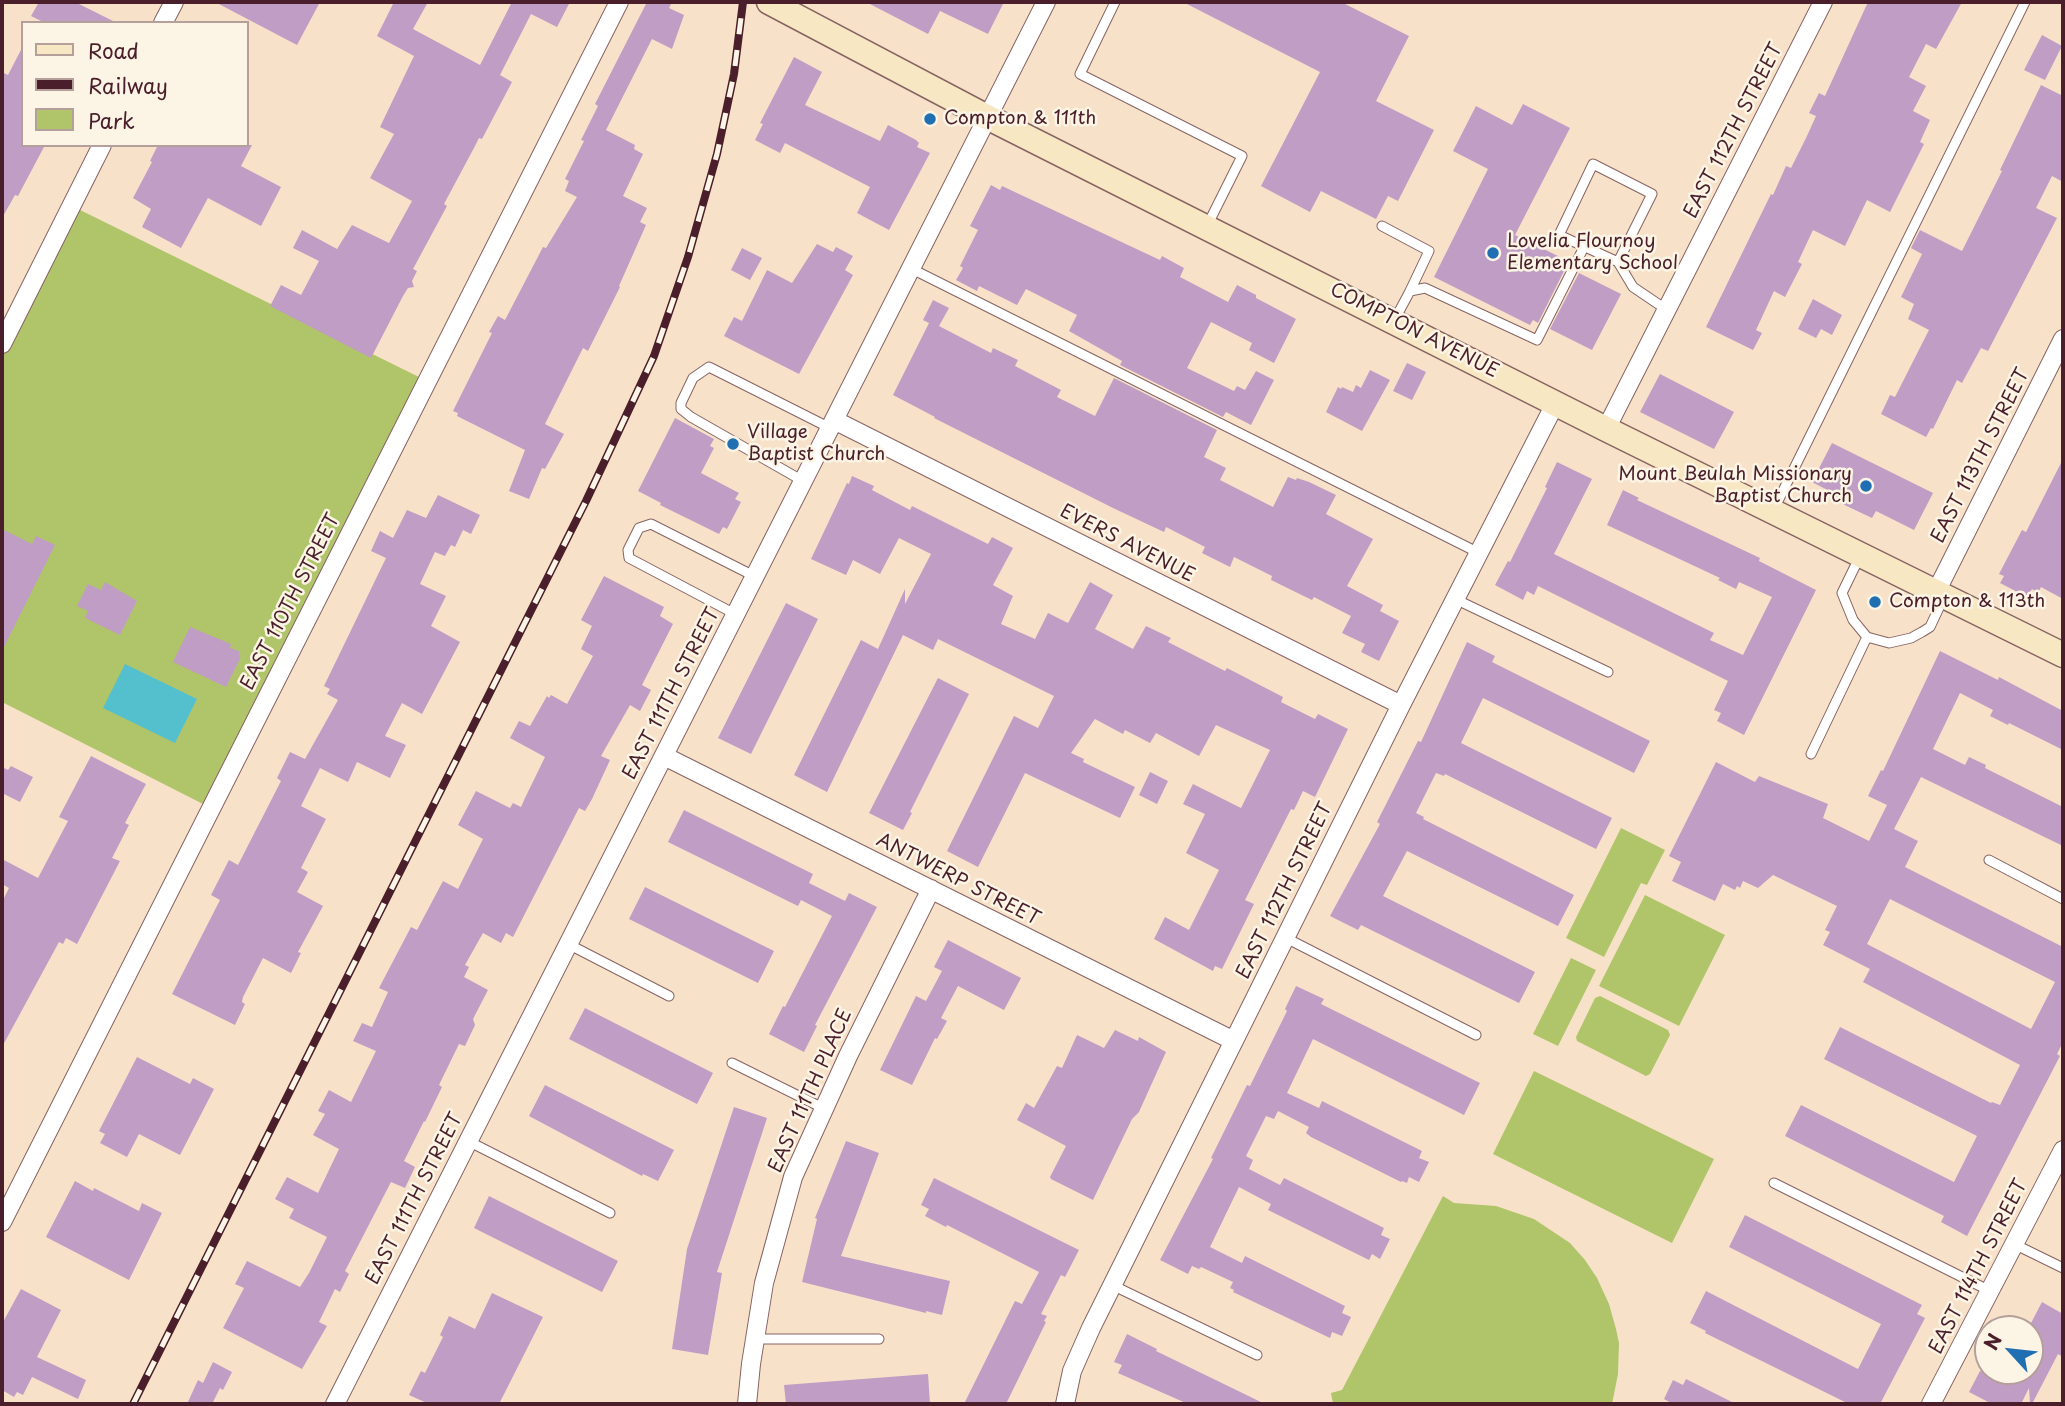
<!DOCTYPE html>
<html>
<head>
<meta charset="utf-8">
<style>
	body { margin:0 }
	#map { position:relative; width:2065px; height:1406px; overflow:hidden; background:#f7e2c9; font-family:"Playpen Sans",sans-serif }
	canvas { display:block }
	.frame { position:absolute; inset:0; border:4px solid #4a1f2b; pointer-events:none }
	.legend { position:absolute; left:21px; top:21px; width:228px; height:126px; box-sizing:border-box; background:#fcf5e5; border:2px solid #b59f9b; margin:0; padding:9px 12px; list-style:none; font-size:21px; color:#4a1f2b }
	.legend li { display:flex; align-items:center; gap:14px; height:35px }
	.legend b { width:35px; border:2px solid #b59f9b }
	.north { position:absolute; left:1974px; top:1315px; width:70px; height:70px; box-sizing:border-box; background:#fcf5e5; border:2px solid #b59f9b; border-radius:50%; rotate:297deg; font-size:19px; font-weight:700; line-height:28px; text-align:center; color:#4a1f2b }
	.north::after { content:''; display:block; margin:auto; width:24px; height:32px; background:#1f6fb2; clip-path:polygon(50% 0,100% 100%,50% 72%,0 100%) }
</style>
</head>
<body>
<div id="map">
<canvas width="2065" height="1406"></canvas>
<div class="frame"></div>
<ul class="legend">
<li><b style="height:9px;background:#f7e8c3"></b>Road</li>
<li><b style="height:9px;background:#4a1f2b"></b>Railway</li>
<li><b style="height:19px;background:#b0c469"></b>Park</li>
</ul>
<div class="north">N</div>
</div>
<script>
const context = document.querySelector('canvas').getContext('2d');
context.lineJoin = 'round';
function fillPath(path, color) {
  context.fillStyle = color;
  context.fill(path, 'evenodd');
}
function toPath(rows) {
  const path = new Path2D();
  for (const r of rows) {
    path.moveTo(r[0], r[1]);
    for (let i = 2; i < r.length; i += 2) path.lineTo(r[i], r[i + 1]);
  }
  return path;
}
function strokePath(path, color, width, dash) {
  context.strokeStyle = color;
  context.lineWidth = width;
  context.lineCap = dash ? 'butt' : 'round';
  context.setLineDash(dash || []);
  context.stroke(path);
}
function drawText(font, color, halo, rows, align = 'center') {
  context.font = font + ' "Playpen Sans",sans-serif';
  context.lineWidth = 5;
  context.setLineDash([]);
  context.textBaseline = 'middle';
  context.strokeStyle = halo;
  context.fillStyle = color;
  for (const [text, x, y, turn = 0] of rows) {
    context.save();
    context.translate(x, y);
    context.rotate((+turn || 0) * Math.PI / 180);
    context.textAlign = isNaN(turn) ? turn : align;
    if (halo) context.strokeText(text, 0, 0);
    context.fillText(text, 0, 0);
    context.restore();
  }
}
fillPath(toPath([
	[76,208,419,377,203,804,2,702,2,355],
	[1621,828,1665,850,1647,885,1641,883,1604,957,1566,938],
	[1645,895,1725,935,1679,1026,1599,986],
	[1571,958,1596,970,1558,1046,1533,1034],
	[1600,996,1668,1030,1670,1035,1650,1074,1646,1076,1577,1041,1576,1037,1595,998],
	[1534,1071,1714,1159,1672,1243,1493,1154],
	[1443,1196,1454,1203,1496,1206,1534,1219,1570,1243,1585,1260,1597,1278,1609,1304,1616,1329,1619,1343,1618,1374,1612,1404,1333,1404,1331,1393,1342,1390]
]), '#b0c469');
fillPath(toPath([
	[125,664,197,699,175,743,103,708]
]), '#54c0ce');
fillPath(toPath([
	[39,2,75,2,117,23,45,23,31,16],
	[215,2,320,2,297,45],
	[394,2,428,2,413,29,480,65,511,4,507,2,570,2,557,27,531,14,500,75,512,82,482,139,479,138,475,146,444,204,447,206,413,269,417,271,412,281,414,287,408,288,403,296,371,358,270,306,281,285,301,295,319,261,293,248,302,230,337,249,352,225,389,243,412,201,370,178,394,134,380,127,414,56,377,36],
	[647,2,672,2,669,8,684,15,672,49,652,39,606,130,635,145,634,149,643,154,623,196,647,208,640,222,646,225,619,286,620,287,588,351,583,348,545,424,564,434,545,469,542,468,529,499,509,491,525,450,457,416,458,413,453,411,492,333,489,332,498,316,505,320,543,247,546,248,577,197,565,191,569,181,565,179,584,141,581,140,598,106,595,104],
	[866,2,1004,2,988,34,940,11,928,34],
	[1183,2,1341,2,1409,36,1376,101,1434,130,1398,201,1388,196,1376,219,1321,191,1310,212,1261,186,1320,72],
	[1868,2,1962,2,1936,49,1926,44,1909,77,1926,86,1913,111,1930,120,1920,142,1924,144,1890,212,1867,200,1845,246,1813,230,1798,262,1802,264,1785,297,1774,291,1756,330,1762,333,1753,350,1706,327,1771,194,1773,195,1786,166,1791,168,1807,136,1816,116,1809,113,1819,93,1825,96],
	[2042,35,2062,46,2045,80,2024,70],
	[23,46,23,145,45,145,18,196,15,195,2,218,2,72,8,75],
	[794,57,822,72,805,105,880,141,888,125,916,140,919,143,917,147,930,153,889,230,857,213,870,187,785,143,780,153,755,140,763,124,760,123],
	[2041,85,2063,96,2063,182,2052,176,2036,208,2057,218,1988,351,1981,348,1962,383,1957,380,1933,429,1931,428,1926,437,1881,414,1890,395,1895,397,1929,330,1908,319,1914,304,1901,297,1922,254,1911,248,1920,230,1962,251,2002,171,2000,170],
	[1523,104,1570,128,1515,235,1564,259,1561,264,1566,267,1538,323,1533,320,1530,325,1434,277,1488,169,1453,151,1476,106,1512,125],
	[158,145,252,145,241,166,281,187,261,226,208,198,181,248,142,227,151,209,133,198,152,162,150,161],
	[991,185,1000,190,1002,186,1160,260,1162,256,1184,268,1180,277,1228,302,1237,285,1256,295,1256,298,1296,319,1274,363,1249,350,1252,343,1211,322,1187,368,1234,391,1237,386,1245,390,1256,371,1274,380,1251,425,1226,412,1223,417,1120,365,1122,361,1069,331,1077,315,1026,289,1017,305,979,286,977,291,956,280,963,268,960,266,978,230,970,226],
	[817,244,833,252,836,247,853,256,845,270,853,275,799,374,724,336,734,317,742,321,767,270,792,283],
	[742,248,762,258,750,280,731,270],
	[1579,273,1621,294,1592,350,1550,329],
	[1813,299,1842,315,1832,335,1821,329,1816,338,1798,329],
	[933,300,949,308,939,326,991,353,993,348,1018,360,1015,366,1061,390,1057,397,1095,416,1114,378,1217,430,1204,457,1226,468,1220,480,1273,507,1288,477,1296,480,1297,478,1309,482,1336,495,1326,514,1373,539,1347,586,1383,605,1380,611,1399,621,1379,661,1361,652,1365,644,1342,633,1351,616,1314,597,1312,600,1271,580,1272,576,1234,557,1230,567,1202,553,1205,547,1166,527,1164,532,1113,508,934,418,935,417,893,395,929,323,923,320],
	[1407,363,1426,372,1412,400,1393,391],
	[1370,370,1390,380,1362,431,1326,412,1338,387,1341,389,1342,387,1353,392,1356,385,1361,388],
	[1660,374,1734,412,1714,449,1640,412],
	[675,418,714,439,710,446,714,448,701,473,739,493,735,499,741,502,727,529,723,527,719,534,660,505,661,503,638,491],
	[1832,443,1933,493,1914,530,1876,511,1872,518,1834,500,1837,495,1812,482],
	[2063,459,2063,599,2041,587,2038,593,2032,589,2027,597,2000,583,2004,576,1999,574,2022,530,2026,532],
	[1557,462,1592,479,1554,554,1714,633,1710,640,1743,655,1772,597,1739,582,1736,589,1718,580,1720,578,1607,525,1623,490,1639,498,1637,500,1760,558,1759,561,1816,590,1744,735,1717,721,1721,713,1714,710,1728,681,1538,586,1534,595,1527,591,1523,600,1495,585,1508,561,1510,562,1547,488,1545,487],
	[852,476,874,486,872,490,910,510,912,506,988,544,992,537,1013,548,993,585,1013,596,1001,624,1035,639,1048,613,1068,623,1090,582,1113,595,1095,629,1133,649,1146,626,1171,638,1168,642,1225,671,1227,668,1283,697,1281,702,1315,719,1318,714,1348,729,1315,797,1303,791,1294,810,1291,809,1245,900,1254,904,1222,969,1215,966,1213,971,1154,939,1165,917,1189,930,1219,870,1186,853,1205,814,1183,804,1193,784,1241,808,1270,750,1216,725,1199,756,1156,733,1150,743,1125,730,1123,734,1095,719,1071,753,1084,759,1083,762,1135,787,1120,818,1025,773,978,867,947,851,1014,716,1038,728,1054,696,938,639,933,650,903,635,827,792,794,775,861,640,878,649,905,589,905,604,931,554,899,538,880,574,853,560,846,575,811,559,847,483,849,484],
	[438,495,480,515,471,534,463,530,455,547,451,545,445,556,435,552,420,584,446,596,431,626,460,642,422,714,402,703,385,736,406,745,390,778,357,762,348,782,320,768,301,806,326,819,301,868,308,872,297,892,323,906,298,952,301,953,291,973,263,958,243,997,242,1002,245,1004,235,1025,172,994,220,900,211,895,229,860,238,865,281,781,277,778,290,752,305,759,338,700,327,694,330,689,324,686,386,558,371,551,380,531,393,538,407,510,426,518],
	[2,529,32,544,36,536,55,545,2,651],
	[604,576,664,607,660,616,673,624,642,685,651,690,640,711,630,705,601,756,610,760,592,799,585,811,579,808,513,937,506,933,501,943,483,933,465,965,469,967,464,977,488,990,473,1019,475,1025,465,1046,459,1044,439,1085,442,1087,425,1122,424,1121,404,1161,415,1167,405,1188,391,1182,345,1271,349,1274,340,1292,335,1289,319,1322,327,1326,302,1369,223,1328,244,1288,235,1284,247,1261,300,1287,309,1273,327,1237,289,1218,294,1209,275,1199,287,1177,318,1193,339,1149,313,1135,325,1114,318,1111,329,1090,351,1102,376,1051,353,1041,362,1023,372,1027,388,992,379,988,411,927,417,930,443,881,458,889,483,839,458,825,476,791,510,808,513,803,521,807,525,798,545,757,510,738,519,721,530,726,547,696,549,698,551,695,567,704,593,656,581,649,592,626,581,620],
	[105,582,137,601,120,635,85,618,88,611,77,606,88,584,101,590],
	[786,603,818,619,751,754,718,738],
	[190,627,231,644,230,648,239,651,240,659,226,687,173,662],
	[1467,642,1495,656,1492,662,1650,741,1634,773,1483,698,1461,743,1612,818,1596,849,1445,774,1444,776,1436,773,1416,813,1424,817,1423,819,1574,895,1558,926,1407,851,1383,896,1535,972,1519,1003,1361,925,1358,930,1330,916,1380,824,1377,822,1418,741,1421,742],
	[1940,651,1998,680,1999,677,2063,711,2063,750,2009,723,2008,725,1990,716,1993,710,1960,693,1933,749,1965,765,1969,757,1986,765,1985,768,2063,807,2063,846,1921,777,1894,829,1918,841,1905,867,2063,947,2063,1042,2057,1054,2060,1056,1967,1236,1941,1222,1944,1216,1785,1136,1801,1105,1954,1182,1977,1136,1824,1059,1840,1027,1991,1103,1992,1102,2000,1105,2020,1065,1863,982,1870,969,1823,945,1830,932,1825,930,1837,906,1773,875,1758,888,1743,881,1740,888,1737,886,1735,890,1723,884,1715,901,1672,881,1681,862,1669,856,1716,762,1755,782,1759,776,1828,804,1823,818,1869,841,1887,805,1868,796,1881,770,1883,771],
	[1890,899,2055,982,2031,1029,1867,944],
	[938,678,969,694,910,812,912,813,903,830,869,813],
	[91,756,146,784,125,823,129,825,112,858,120,861,77,944,66,938,63,944,59,942,2,1047,2,902,9,888,2,884,2,859,38,878,68,821,59,817],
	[11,766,33,777,20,802,2,793,2,767,8,770],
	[1150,772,1168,781,1157,804,1139,795],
	[684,810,813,874,809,883,845,901,849,893,877,907,815,1025,817,1026,804,1052,769,1034,783,1006,785,1007,832,916,801,900,798,906,668,842],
	[645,887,774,951,758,983,629,919],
	[948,940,1021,978,1004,1010,958,986,941,1018,947,1021,937,1039,935,1038,912,1085,880,1070,916,996,926,1001,942,971,934,967],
	[1296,986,1324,999,1321,1004,1480,1083,1464,1115,1313,1039,1287,1093,1319,1108,1322,1101,1422,1151,1419,1158,1429,1162,1419,1182,1409,1177,1407,1183,1402,1181,1401,1182,1311,1137,1306,1133,1309,1127,1278,1111,1274,1119,1266,1116,1246,1156,1253,1160,1249,1169,1280,1185,1284,1178,1384,1228,1381,1235,1390,1239,1380,1259,1372,1254,1369,1260,1268,1210,1271,1204,1239,1187,1210,1247,1242,1263,1245,1256,1345,1306,1342,1313,1351,1317,1342,1336,1332,1332,1330,1338,1233,1292,1234,1290,1230,1288,1233,1282,1201,1267,1199,1269,1192,1266,1188,1274,1160,1260,1213,1159,1211,1158,1247,1085,1250,1086,1287,1011,1285,1009],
	[585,1008,713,1073,697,1104,569,1039],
	[1115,1030,1138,1041,1139,1037,1166,1052,1139,1112,1132,1119,1093,1200,1051,1179,1050,1177,1066,1146,1017,1120,1026,1103,1034,1108,1057,1066,1062,1068,1077,1035,1104,1048],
	[137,1057,190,1084,193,1078,214,1089,180,1155,139,1134,127,1157,100,1143,105,1134,99,1131],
	[545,1085,674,1150,658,1181,643,1174,642,1176,529,1116],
	[734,1107,767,1118,717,1272,722,1273,708,1355,672,1349,687,1249],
	[846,1141,879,1153,841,1256,950,1281,942,1315,926,1311,926,1313,802,1282,817,1219,815,1218],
	[934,1178,1079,1250,1065,1277,1061,1275,1041,1314,1047,1316,1044,1321,1046,1322,1006,1404,964,1404,1015,1301,1022,1304,1039,1272,947,1225,946,1227,925,1216,929,1209,921,1205],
	[75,1181,93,1191,94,1188,139,1211,142,1203,162,1213,129,1280,46,1237],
	[489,1196,618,1261,602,1292,474,1228],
	[1745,1215,1922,1305,1917,1314,1925,1318,1880,1404,1849,1404,1705,1333,1706,1331,1690,1323,1706,1291,1858,1369,1881,1324,1729,1247],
	[21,1289,61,1310,37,1357,86,1380,78,1399,32,1377,23,1395,17,1392,14,1397,2,1390,2,1324],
	[492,1293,543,1317,499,1404,429,1404,409,1395,421,1371,425,1373,443,1337,440,1335,449,1316,475,1329],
	[2042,1302,2063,1314,2063,1357,2058,1354,2032,1404,2030,1404,2029,1388,2021,1404,1992,1404,1969,1392,1980,1371,2030,1371,2030,1325],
	[1127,1334,1157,1349,1156,1351,1265,1404,1188,1404,1118,1373,1122,1365,1114,1362],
	[213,1362,232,1372,223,1390,220,1388,212,1404,187,1404,198,1380,203,1383],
	[928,1374,930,1404,786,1404,784,1385],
	[1686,1379,1736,1404,1673,1404,1664,1399,1673,1380,1683,1385]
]), '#bf9dc5');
const service = toPath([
	[1115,2,1080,74,1242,156,1207,226],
	[1382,226,1429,251,1410,291],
	[1618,262,1559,235,1593,164,1652,194,1618,262,1633,287,1667,310],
	[910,268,1479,553],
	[1394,321,1410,291,1425,288,1537,340,1584,247],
	[803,481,691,417,681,409,681,403,693,378,709,367,830,428],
	[1774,509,2025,2],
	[1860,556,1842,593,1853,620,1867,637,1889,643,1911,638,1922,632,1930,627,1944,597],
	[1455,599,1608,672],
	[735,614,629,558,628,550,639,528,651,524,754,576],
	[1811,754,1867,637],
	[1989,860,2063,899],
	[1286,938,1476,1035],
	[568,944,669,996],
	[732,1063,823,1108],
	[468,1141,610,1213],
	[1774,1183,1990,1291],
	[2014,1244,2063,1268],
	[1112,1285,1257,1355],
	[755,1339,879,1339]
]);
const minor = toPath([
	[163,23,174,2],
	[2,344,102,145],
	[834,420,1401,705],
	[1606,429,1823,2],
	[1936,592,2063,339],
	[664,756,1234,1041],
	[2,1222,619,2],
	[335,1404,1046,2],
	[747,1404,751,1364,764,1283,793,1177,848,1056,931,889],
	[1065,1404,1072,1371,1091,1328,1401,705,1556,402],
	[1931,1404,2063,1150]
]);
const secondary = toPath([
	[769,2,987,117,1606,429,2063,655]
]);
strokePath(service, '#876362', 11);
strokePath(minor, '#876362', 20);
strokePath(secondary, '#876362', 27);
strokePath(service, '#fff', 9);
strokePath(minor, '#fff', 18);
strokePath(secondary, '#f7e8c3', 24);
const rail = toPath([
	[133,1404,586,501,654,356,688,257,717,154,734,74,743,2]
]);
strokePath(rail, '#4a1f2b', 8);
strokePath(rail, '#fcf5e5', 5, [16]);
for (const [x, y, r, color] of [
	[930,119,7,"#1f6fb2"],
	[1493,253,7,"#1f6fb2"],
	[733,444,7,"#1f6fb2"],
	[1866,486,7,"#1f6fb2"],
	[1875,602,7,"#1f6fb2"]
]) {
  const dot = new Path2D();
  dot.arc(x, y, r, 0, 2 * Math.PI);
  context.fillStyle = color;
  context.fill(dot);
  strokePath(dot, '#fcf5e5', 2.5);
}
drawText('19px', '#4a1f2b', '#fcf5e5', [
	["Compton & 111th",944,119],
	["Lovelia Flournoy",1507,242],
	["Elementary School",1507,264],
	["Village",747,433],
	["Baptist Church",747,455],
	["Mount Beulah Missionary",1852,475,"right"],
	["Baptist Church",1852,497,"right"],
	["Compton & 113th",1889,602]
], 'left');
drawText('19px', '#4a1f2b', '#fcf5e5', [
	["EAST 112TH STREET",1734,131,-63],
	["COMPTON AVENUE",1414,331,27],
	["EAST 113TH STREET",1981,456,-63],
	["EVERS AVENUE",1127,544,27],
	["EAST 110TH STREET",291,602,-63],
	["EAST 111TH STREET",672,694,-63],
	["ANTWERP STREET",958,880,27],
	["EAST 112TH STREET",1285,891,-64],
	["EAST 111TH PLACE",811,1091,-66],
	["EAST 111TH STREET",415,1199,-63],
	["EAST 114TH STREET",1979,1267,-63]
]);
</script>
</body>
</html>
